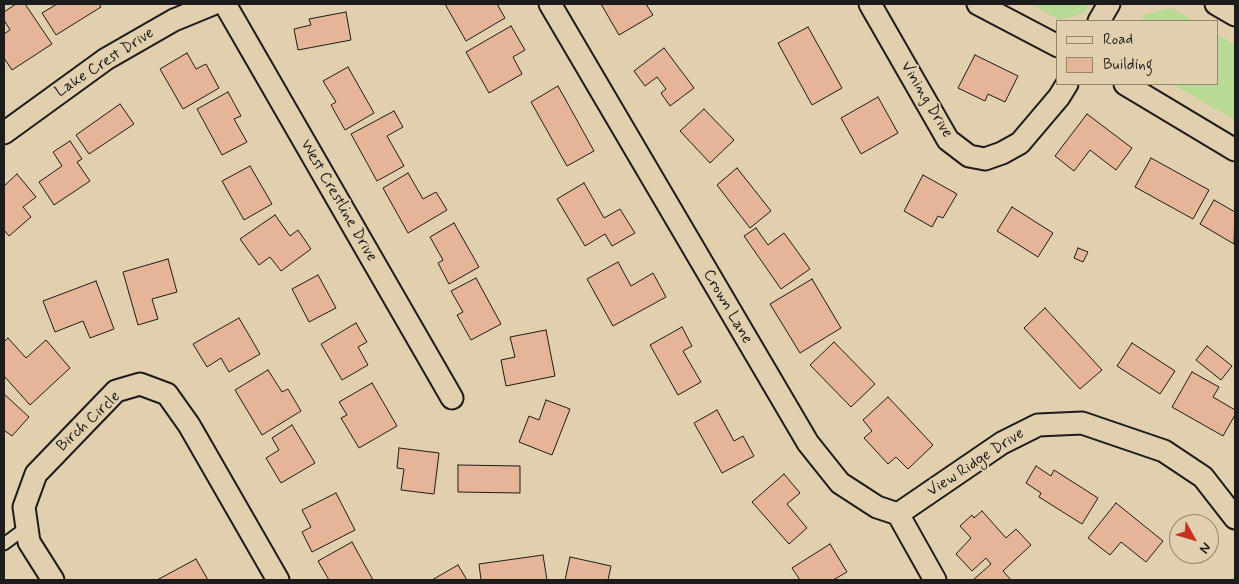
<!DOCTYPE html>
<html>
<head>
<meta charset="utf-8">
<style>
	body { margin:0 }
	#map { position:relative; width:1239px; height:584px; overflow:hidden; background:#e1cfad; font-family:Mynerve,sans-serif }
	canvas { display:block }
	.frame { position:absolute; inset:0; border:5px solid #1c1c1c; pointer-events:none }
	.legend { position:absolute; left:1056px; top:20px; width:162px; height:65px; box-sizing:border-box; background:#e1cfad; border:1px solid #928773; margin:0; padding:6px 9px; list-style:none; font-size:15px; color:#1c1c1c }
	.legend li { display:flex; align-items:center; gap:10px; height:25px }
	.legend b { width:25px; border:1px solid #928773 }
	.north { position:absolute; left:1169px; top:514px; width:50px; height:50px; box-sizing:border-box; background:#e1cfad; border:1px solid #928773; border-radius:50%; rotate:129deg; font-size:14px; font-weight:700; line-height:20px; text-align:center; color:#1c1c1c }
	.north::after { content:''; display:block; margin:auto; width:18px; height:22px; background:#c8321e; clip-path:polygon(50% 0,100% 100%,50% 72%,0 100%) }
</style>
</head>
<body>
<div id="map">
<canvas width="1239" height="584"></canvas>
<div class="frame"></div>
<ul class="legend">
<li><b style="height:6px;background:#e1cfad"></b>Road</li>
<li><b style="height:14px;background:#e6b497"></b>Building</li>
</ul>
<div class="north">N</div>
</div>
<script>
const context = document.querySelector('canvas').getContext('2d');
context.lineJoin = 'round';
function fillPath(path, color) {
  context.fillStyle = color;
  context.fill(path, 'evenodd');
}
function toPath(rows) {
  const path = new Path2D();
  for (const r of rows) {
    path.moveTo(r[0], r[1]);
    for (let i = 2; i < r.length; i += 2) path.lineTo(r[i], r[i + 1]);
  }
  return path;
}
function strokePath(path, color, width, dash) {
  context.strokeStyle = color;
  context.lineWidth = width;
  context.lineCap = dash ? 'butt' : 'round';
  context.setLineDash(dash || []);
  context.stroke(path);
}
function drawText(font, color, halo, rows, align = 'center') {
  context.font = font + ' Mynerve,sans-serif';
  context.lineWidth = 4;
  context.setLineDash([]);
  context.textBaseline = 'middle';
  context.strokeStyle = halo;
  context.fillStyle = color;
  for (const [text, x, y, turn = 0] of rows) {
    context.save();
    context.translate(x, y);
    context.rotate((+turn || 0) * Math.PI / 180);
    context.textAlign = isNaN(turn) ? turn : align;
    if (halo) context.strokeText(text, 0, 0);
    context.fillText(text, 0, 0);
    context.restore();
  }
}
fillPath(toPath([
	[1030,4,1089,4,1084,13,1060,20],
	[1171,8,1194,21,1141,21,1145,14],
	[1218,35,1235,45,1235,120,1172,84,1218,84]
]), '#b8da94');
const building = toPath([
	[16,4,25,4,52,44,12,70,4,58,4,34,10,30,4,20,4,12,16,4],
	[57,4,99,4,101,7,56,35,42,13,57,4],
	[445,4,497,4,505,18,466,41,445,4],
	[601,4,646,4,653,15,619,35,601,4],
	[346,12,351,40,298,50,294,29,311,25,309,19,346,12],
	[511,26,525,50,513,57,522,74,489,93,466,52,511,26],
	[808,27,842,88,812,105,778,43,808,27],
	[664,48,694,88,670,106,661,93,666,89,657,77,645,86,634,71,664,48],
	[187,53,196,69,206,64,219,88,183,109,160,69,187,53],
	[975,55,1018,76,1005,102,988,94,985,101,958,88,975,55],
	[348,67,374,113,345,130,331,105,336,102,323,81,348,67],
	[558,86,594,151,567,166,531,102,558,86],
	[228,92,241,116,234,119,247,142,222,155,197,109,228,92],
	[878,97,898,133,861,154,841,118,878,97],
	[120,104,134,124,89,154,76,135,120,104],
	[704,109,734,140,710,163,680,131,704,109],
	[394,111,403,127,387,136,404,166,377,181,351,134,394,111],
	[1087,114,1132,148,1116,170,1090,150,1074,171,1055,156,1087,114],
	[70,141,82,159,77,162,90,181,54,205,39,182,62,166,53,152,70,141],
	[1151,158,1209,190,1193,219,1135,187,1151,158],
	[250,166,272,204,244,220,222,181,250,166],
	[737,168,771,211,750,228,717,185,737,168],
	[408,173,423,199,436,192,447,210,408,233,383,188,408,173],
	[17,174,36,197,23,207,31,217,9,236,4,230,4,186,17,174],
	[923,175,957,194,943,218,938,216,932,227,904,211,923,175],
	[584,183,604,218,620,209,635,233,612,246,605,234,585,246,557,199,584,183],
	[1214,200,1235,212,1234,244,1200,224,1214,200],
	[1012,207,1053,233,1038,257,997,231,1012,207],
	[275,215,290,236,298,230,311,249,281,271,270,257,259,265,240,239,275,215],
	[454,223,479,267,449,284,438,263,443,260,430,237,454,223],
	[756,228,768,245,784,233,810,269,781,289,744,236,756,228],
	[1078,248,1088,252,1083,262,1074,258,1078,248],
	[168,259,177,292,152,299,158,319,138,325,123,272,168,259],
	[618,262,631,286,653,273,666,297,613,326,587,279,618,262],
	[318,275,336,308,309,322,292,289,318,275],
	[476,278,501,324,471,340,457,315,463,312,451,291,476,278],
	[812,279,841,328,800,353,770,304,812,279],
	[96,281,114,329,90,338,83,321,55,332,43,301,96,281],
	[1045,308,1102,370,1080,389,1024,328,1045,308],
	[239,318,260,354,229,372,221,358,207,367,193,344,239,318],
	[356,323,367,342,358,347,368,365,342,380,321,344,356,323],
	[682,327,692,346,683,351,701,382,678,395,650,345,682,327],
	[546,330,555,376,506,386,501,360,515,357,510,337,546,330],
	[8,338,26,358,46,340,70,368,30,405,4,376,4,342,8,338],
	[834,342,875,384,851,407,810,365,834,342],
	[1132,343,1175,371,1160,394,1117,366,1132,343],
	[1207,346,1232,366,1221,380,1196,360,1207,346],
	[268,370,282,392,288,389,301,411,262,435,235,390,268,370],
	[1192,372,1219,387,1213,397,1235,410,1235,415,1223,436,1172,407,1192,372],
	[372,383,397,426,359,448,341,418,347,415,339,402,372,383],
	[4,394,29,417,12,436,4,430,4,394],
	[888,397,933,445,908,469,896,457,888,464,864,438,872,431,863,420,888,397],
	[546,400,570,409,552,455,519,442,529,416,539,420,546,400],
	[717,410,734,441,743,436,754,456,722,473,694,423,717,410],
	[292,425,315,463,281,483,266,458,279,450,272,438,292,425],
	[399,448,439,453,434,494,401,490,404,469,397,468,399,448],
	[458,465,520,466,520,493,458,492,458,465],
	[1036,466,1051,476,1054,470,1098,498,1082,524,1039,497,1041,493,1026,483,1036,466],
	[784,474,800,493,787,504,807,528,789,544,752,502,784,474],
	[336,493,355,530,312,552,302,532,311,527,302,510,336,493],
	[1116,503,1163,541,1146,562,1121,542,1110,555,1088,538,1116,503],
	[982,511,1006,538,1016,529,1031,545,1003,571,1011,580,973,580,991,564,986,558,972,571,956,554,971,538,960,526,972,515,974,518,982,511],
	[352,542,373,580,329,580,318,561,352,542],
	[830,544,847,572,833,580,800,580,792,568,830,544],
	[543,555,547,580,481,580,479,564,543,555],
	[570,557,611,566,608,580,565,580,570,557],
	[196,559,208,580,157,580,196,559],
	[458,565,467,580,432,580,458,565]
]);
fillPath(building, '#e6b497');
strokePath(building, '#1c1c1c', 1);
const lane = toPath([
	[4,544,27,527]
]);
const street = toPath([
	[225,4,452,398],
	[550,4,808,443,840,483,877,507,898,514,935,580],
	[870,4,948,140,969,156,985,159,1002,153,1020,143,1059,97,1067,84],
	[978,4,1058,46],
	[1216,4,1235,15],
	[1099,21,1109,4],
	[1125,84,1235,150],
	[4,133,106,59,174,20,213,4],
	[898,514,1002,443,1038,425,1082,423,1164,451,1203,477,1235,518],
	[53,580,29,542,24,507,36,474,116,391,140,384,167,394,189,425,278,580]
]);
strokePath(lane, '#1c1c1c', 15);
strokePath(street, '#1c1c1c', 25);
strokePath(lane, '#e1cfad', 11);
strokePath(street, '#e1cfad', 21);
drawText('16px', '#1c1c1c', '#e1cfad', [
	["Lake Crest Drive",105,63,-33],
	["Vining Drive",926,100,59],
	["West Crestline Drive",338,201,60],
	["Crown Lane",727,307,60],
	["Birch Circle",89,422,-43],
	["View Ridge Drive",976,463,-33]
]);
</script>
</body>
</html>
